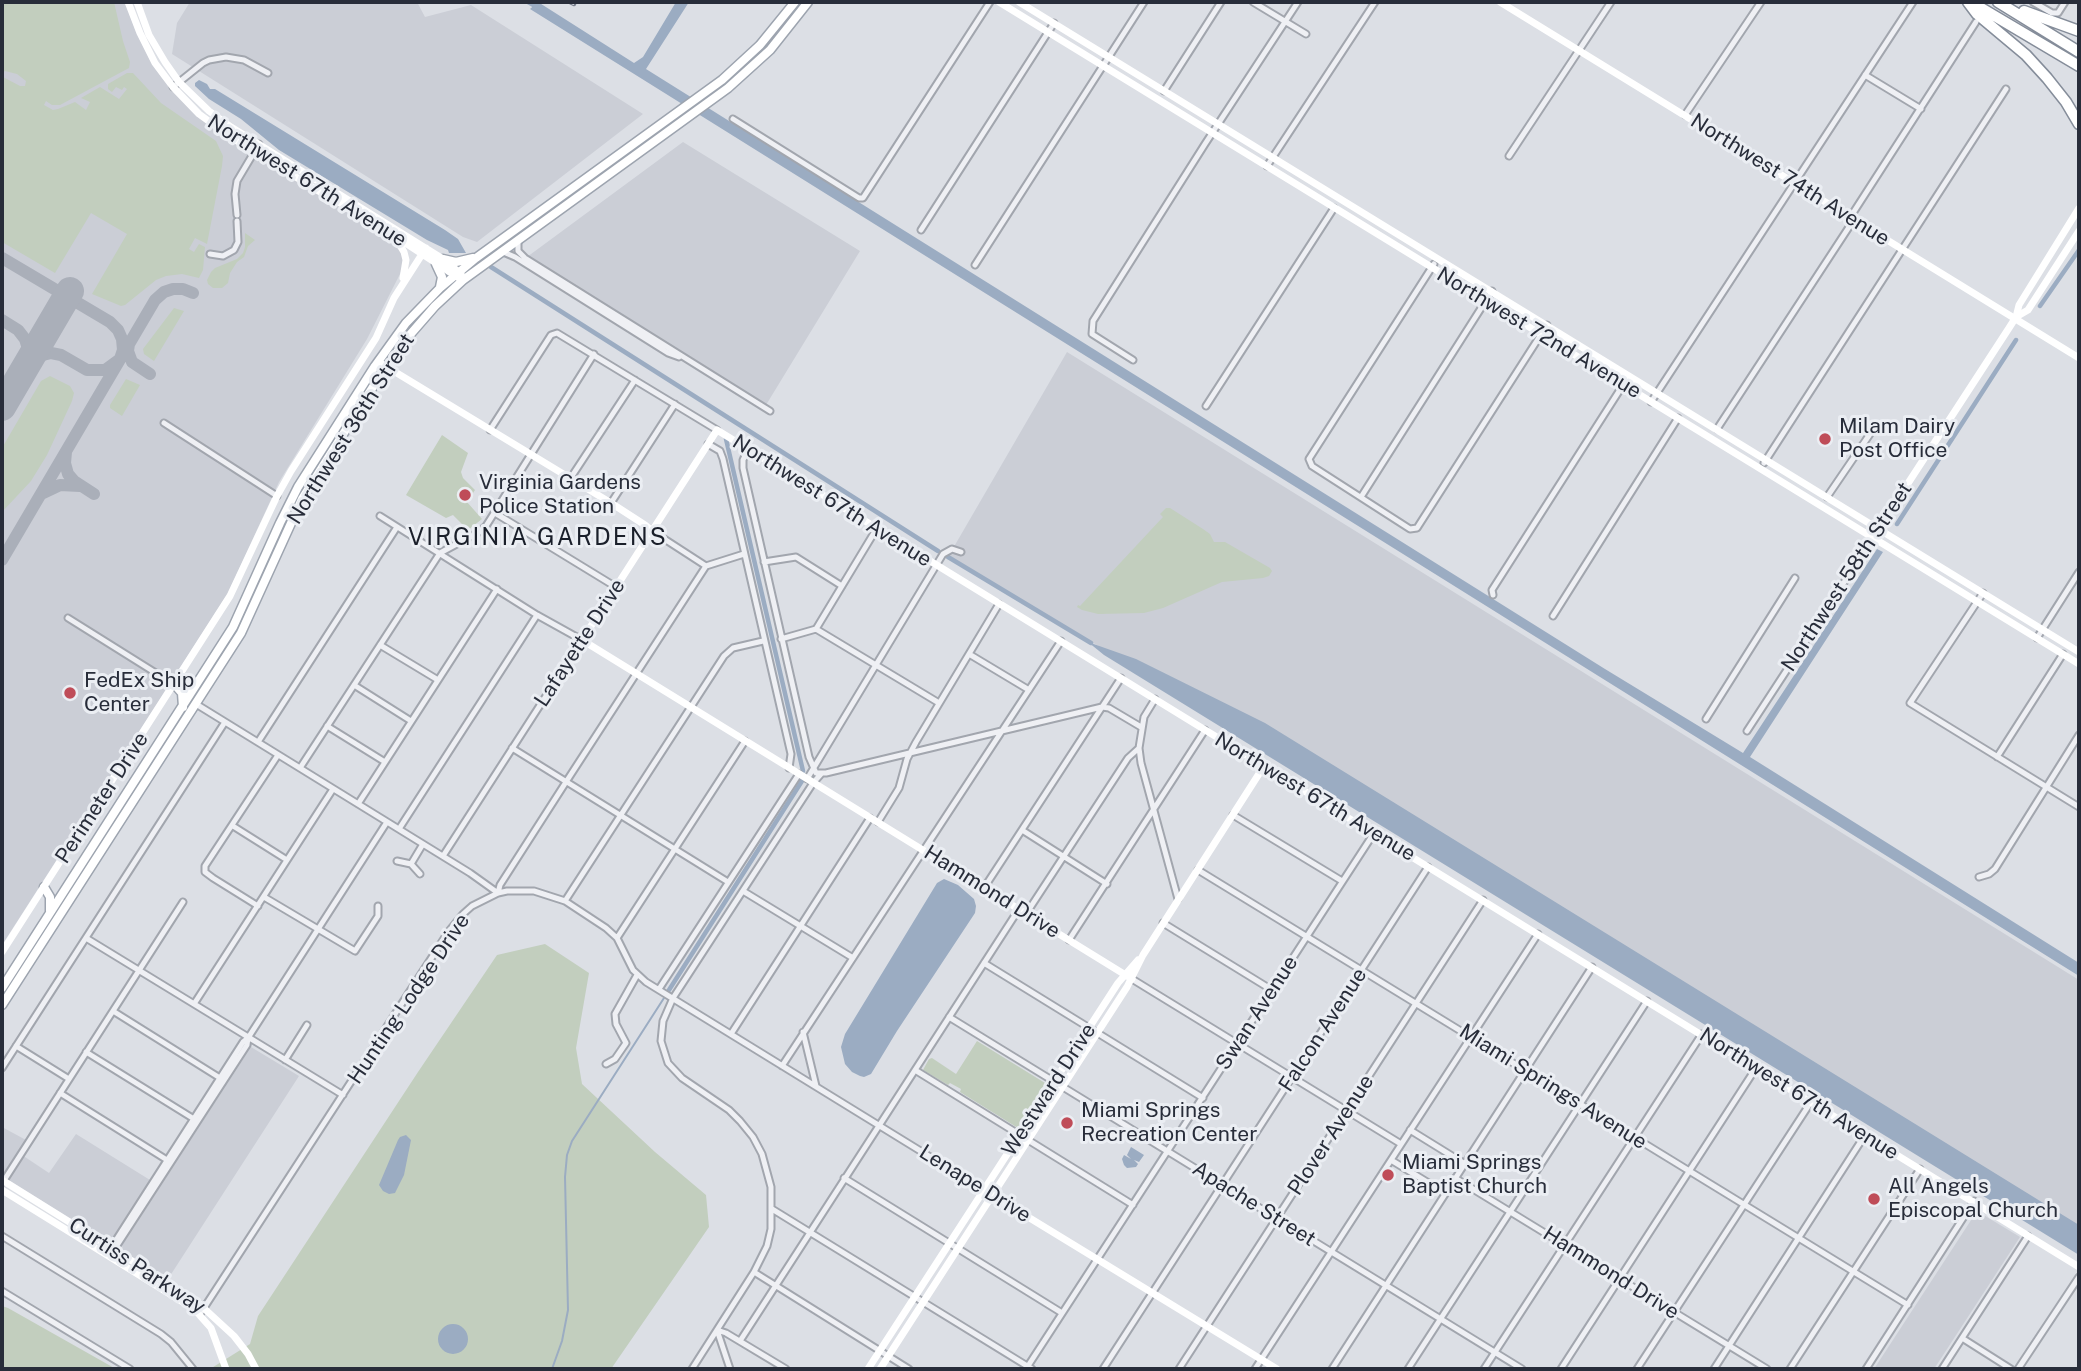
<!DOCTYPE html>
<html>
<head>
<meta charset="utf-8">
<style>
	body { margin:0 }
	#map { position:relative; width:2081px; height:1371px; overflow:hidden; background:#dcdfe5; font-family:"Public Sans",sans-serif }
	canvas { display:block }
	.frame { position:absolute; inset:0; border:4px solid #282d3a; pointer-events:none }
</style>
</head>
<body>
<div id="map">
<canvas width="2081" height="1371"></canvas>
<div class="frame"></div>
</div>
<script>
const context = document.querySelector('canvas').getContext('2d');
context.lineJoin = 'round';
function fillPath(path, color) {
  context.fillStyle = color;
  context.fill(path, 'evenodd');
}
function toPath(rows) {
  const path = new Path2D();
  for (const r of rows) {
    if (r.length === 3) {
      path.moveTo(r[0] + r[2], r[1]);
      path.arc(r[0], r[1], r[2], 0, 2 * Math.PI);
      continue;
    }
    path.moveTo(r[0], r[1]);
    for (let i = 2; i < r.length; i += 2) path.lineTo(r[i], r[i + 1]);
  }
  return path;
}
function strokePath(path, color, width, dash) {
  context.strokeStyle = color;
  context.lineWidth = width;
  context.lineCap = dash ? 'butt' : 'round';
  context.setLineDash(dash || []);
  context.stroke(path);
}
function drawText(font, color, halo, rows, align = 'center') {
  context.font = font + ' "Public Sans",sans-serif';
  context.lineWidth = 6;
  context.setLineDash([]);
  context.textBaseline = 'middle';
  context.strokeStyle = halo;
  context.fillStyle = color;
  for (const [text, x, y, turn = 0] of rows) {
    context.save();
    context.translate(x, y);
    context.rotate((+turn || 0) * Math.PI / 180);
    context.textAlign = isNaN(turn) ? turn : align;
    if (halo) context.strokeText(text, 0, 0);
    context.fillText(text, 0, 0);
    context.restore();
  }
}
fillPath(toPath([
	[2,2,125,2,136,32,151,62,162,78,195,113,217,131,382,232,393,241,402,254,403,262,402,270,367,339,279,482,228,593,2,945],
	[190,2,417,2,425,17,471,5,643,114,477,242,463,237,172,54,177,23],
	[683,142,860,251,766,405,527,257],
	[1067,352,2079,980,2079,1226,948,557],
	[251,1047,299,1076,168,1279,123,1251,122,1245],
	[2,1127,26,1140,19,1153,49,1173,76,1134,150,1180,110,1243,2,1176],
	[1977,1211,2020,1237,1934,1369,1874,1369]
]), '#cbced6');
fillPath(toPath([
	[2,2,114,2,123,41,130,62,129,68,60,105,52,105,46,101,44,105,53,110,58,109,75,102,86,110,90,102,81,98,100,87,119,99,127,89,124,87,122,90,116,87,112,92,108,89,108,84,127,73,133,73,161,103,216,141,223,156,222,166,207,244,195,238,189,249,194,252,199,244,205,247,203,270,199,278,182,274,166,276,156,280,125,305,121,306,92,294,127,234,91,213,55,273,2,242],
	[5,71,17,74,26,81,25,86,20,86,3,77,2,73],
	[245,233,255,240,248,246,244,257,237,262,230,273,228,283,222,288,213,288,208,284,207,280,211,272,215,268,237,259,243,253,245,247],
	[174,308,184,311,154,361,144,354,143,349],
	[50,376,70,386,74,393,72,401,47,455,31,481,2,512,2,448,41,381],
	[126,379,140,385,122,416,110,408,110,405],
	[442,435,468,453,461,472,463,478,475,490,467,502,482,519,468,530,453,515,446,518,406,495],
	[1166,508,1170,508,1203,529,1210,534,1214,542,1225,542,1270,568,1272,571,1269,576,1263,578,1222,582,1163,608,1144,613,1098,614,1082,610,1077,607,1078,605,1080,606,1163,517,1160,514],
	[545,944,589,973,576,1048,582,1084,655,1152,706,1195,709,1227,611,1369,210,1369,250,1344,258,1316,418,1072,497,955],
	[977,1041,1045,1083,1018,1128,960,1092,961,1089,950,1083,948,1085,923,1070,929,1059,932,1058,956,1074],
	[2,1306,8,1308,116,1369,2,1369]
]), '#c2cebe');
fillPath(toPath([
	[538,2,634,63,643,57,676,2,689,2,646,69,1605,669,1743,753,1877,549,1883,552,1750,757,2079,963,2079,976,530,9],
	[199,80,207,84,210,89,215,89,445,230,458,239,466,253,449,253,448,250,427,240,279,150,241,119,209,99,195,86,195,83],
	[1088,642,1136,659,1265,723,2079,1225,2079,1255,1104,655],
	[944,879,958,885,974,899,976,906,975,913,897,1031,871,1074,864,1077,860,1076,852,1072,845,1064,841,1047,845,1034,937,883],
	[406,1135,411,1140,404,1175,395,1193,389,1194,383,1191,379,1185,398,1140,400,1137],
	[1131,1147,1144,1155,1139,1162,1134,1160,1138,1164,1136,1167,1127,1168,1124,1165,1122,1159,1124,1155,1131,1159,1127,1155],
	[453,1339,15]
]), '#9bacc2');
strokePath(toPath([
	[552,1369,562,1341,568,1310,565,1177,567,1155,572,1141,664,998]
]), '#9bacc2', 2);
strokePath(toPath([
	[528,2,537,7],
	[491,267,938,551],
	[2040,306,2079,250],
	[726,439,803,771],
	[1897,524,2016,340],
	[948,557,1091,643],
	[669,990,802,781]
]), '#9bacc2', 4.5);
strokePath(toPath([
	[2,258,110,322,118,330,122,339,123,350,120,359,105,370,87,370,61,355,51,353,35,357,23,370],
	[2,320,18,330,25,339,29,352,25,366],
	[129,344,128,351,132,362,150,374],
	[66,452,65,463,68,474,74,481,94,494],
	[41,494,60,485,80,486],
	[2,560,155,300,164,292,173,289,183,289,193,293]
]), '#aaafb9', 12);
strokePath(toPath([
	[2,407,70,291]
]), '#aaafb9', 28);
const street = toPath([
	[1253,2,1306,34],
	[2033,2,2052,13,2058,13,2065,2],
	[1865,75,1921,109],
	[173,87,203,63,209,60,226,57,244,60,268,73],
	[1164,91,1221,2],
	[1685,115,1761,2],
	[733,119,859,198,863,198,990,2],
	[1509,156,1611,2],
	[1267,166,1375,2],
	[237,215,235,194,237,181,259,144],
	[921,230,1054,23],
	[518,239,518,251,525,258,770,411],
	[501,251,515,257,668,353,679,357],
	[210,254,223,256,234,250,238,242,237,221],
	[1434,264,1309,459,1312,466,1410,529,1417,528,1547,325],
	[975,265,1144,2],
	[1133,360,1092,334,1093,321,1205,144,1298,2],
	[1651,402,1913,2],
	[1206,406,1334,208],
	[164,423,277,496],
	[1717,429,1851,224,1853,213,1976,22],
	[490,430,551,335,557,333,717,430],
	[708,444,720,451,723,459,791,754,789,768],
	[748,449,743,460,743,468,809,757,816,773,826,773,1102,707,1109,708,1141,727],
	[1764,463,2006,89],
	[570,479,635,380],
	[1361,497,1492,291],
	[1827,497,1870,434],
	[611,503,675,404],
	[495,513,616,587],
	[380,516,537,615,582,640,443,856],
	[652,531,706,566],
	[764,562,796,557,842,586],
	[1983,593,1910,703,2079,807],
	[1493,595,1492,590,1623,385],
	[1553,616,1678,418],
	[68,618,175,685],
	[816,629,877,528],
	[2037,638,2079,572],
	[781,639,816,629,939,703],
	[380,645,438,680],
	[969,654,1029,690],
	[354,685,411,721],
	[1155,699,1144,717,1139,748,1141,763,1178,899],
	[196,704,470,873,498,893,500,885,566,782,706,566,744,554],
	[1706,719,1795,578],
	[327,726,385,762],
	[1747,731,1873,538],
	[258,742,397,527],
	[512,748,728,882],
	[1997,757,2063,654],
	[300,768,440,553,479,532,486,526,594,354],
	[807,779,943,554,952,549,961,552],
	[358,804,497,589],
	[1233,815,1342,881],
	[878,822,899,788,907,759,916,742,999,604],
	[233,826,287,860],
	[399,829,537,615],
	[1022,830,1107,884],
	[397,861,411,864,420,874],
	[411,864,423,844],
	[1198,870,1908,1305],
	[1979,877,1989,874,1995,869,2079,735],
	[984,888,1121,678],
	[743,891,853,958],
	[264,897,355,951,378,916,378,906],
	[565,901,724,656,733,648,763,641],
	[258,906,213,878,205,872,205,866,278,755],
	[1026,914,1128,758,1139,748],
	[1163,923,1272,990],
	[86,938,343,1095],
	[617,938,745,741],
	[1069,940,1205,730],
	[984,963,1203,1098],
	[1132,979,1401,1144],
	[659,989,799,774],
	[194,1004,333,789],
	[113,1011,220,1078],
	[949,1017,1522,1369],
	[803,1032,816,1086],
	[731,1034,870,818],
	[16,1046,69,1079],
	[86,1052,194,1119],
	[285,1060,307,1025],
	[606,1064,615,1059,626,1043,616,1024,615,1014,637,975],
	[782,1066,1061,641],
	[2,1068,225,722],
	[915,1070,1133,1205],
	[60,1093,167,1160],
	[1410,1130,1465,1164],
	[1391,1160,1445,1193],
	[844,1178,1062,1313],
	[1455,1178,1767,1369],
	[3,1182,183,902],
	[772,1209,1032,1369],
	[2,1236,161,1334,171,1342,193,1369],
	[114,1250,247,1045,248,1038],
	[109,1251,243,1042,248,1038,387,822],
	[754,1272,909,1369],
	[2,1291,130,1369],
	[200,1314,449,931,463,914,472,906,498,893,507,891,534,891,565,901,606,928,617,938,633,970,646,982,992,1195],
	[717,1330,726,1333,786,1369],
	[717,1330,730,1369],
	[1962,1338,2011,1369],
	[740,1341,1019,909],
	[692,1369,754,1272,767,1246,771,1229,771,1187,762,1154,753,1137,740,1121,729,1110,682,1078,668,1063,661,1041,663,1021,673,998,813,783,821,774],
	[1026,1369,1374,833],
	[1103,1369,1428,867],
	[1179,1369,1483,900],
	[1255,1369,1538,934],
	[1332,1369,1592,967],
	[1408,1369,1647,1001],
	[1484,1369,1702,1034],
	[1561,1369,1756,1068],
	[1637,1369,1811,1102],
	[1714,1369,1865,1135],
	[1790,1369,1920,1169],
	[1866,1369,1974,1201],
	[1942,1369,2028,1236],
	[2018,1369,2079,1277]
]);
const primary = toPath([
	[443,259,456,262,473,258],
	[436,264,442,277,440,287],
	[175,685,182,693,183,707],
	[44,887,50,897,50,911],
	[2,988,233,627,280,523,298,487,375,366,406,323,440,288,476,258,722,80,760,45,795,2],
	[2,1005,241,633,302,499,383,371,408,337,435,306,463,280,728,88,770,50,808,2]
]);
const highway = toPath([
	[1968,2,1977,14,2026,55,2047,78,2066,102,2079,124],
	[1971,2,2079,66],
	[1998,2,2079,52],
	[2024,11,2079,31]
]);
strokePath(street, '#a2a6ae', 9);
strokePath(primary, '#9da4af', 11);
strokePath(highway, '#858d9a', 13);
strokePath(street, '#eff0f4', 5);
strokePath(toPath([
	[128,2,140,33,155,63,173,87,199,114,229,136,330,198,361,214,459,278],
	[137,2,149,35,165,62,179,82,209,111,231,127,443,259,461,274],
	[999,2,2079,664],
	[1019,2,2079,652],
	[1500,2,2079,358],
	[395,237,404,252,406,260,403,278],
	[2016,317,2028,310,2079,231],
	[382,364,611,503,645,525,652,531],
	[1877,531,2009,328,2016,317,2019,305,2079,208],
	[2,952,230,596,277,496,291,471,376,338,394,298,426,248],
	[1132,979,582,640,717,430,2079,1267],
	[2,1180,196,1301,234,1336,248,1354,256,1369],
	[2,1190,194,1309,211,1328,226,1369],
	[992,1195,1277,1369],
	[868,1369,1118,983,1138,960],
	[880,1369,1127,987,1143,955,1264,766]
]), '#fff', 7);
strokePath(primary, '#fff', 8);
strokePath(highway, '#fff', 10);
const rail = toPath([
	[570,2,574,4]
]);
strokePath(rail, '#787f8d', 4.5);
strokePath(rail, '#ebeef3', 2, [5]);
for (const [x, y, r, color] of [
	[1825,439,7,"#bf4c58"],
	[465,495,7,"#bf4c58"],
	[70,693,7,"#bf4c58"],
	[1067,1123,7,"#bf4c58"],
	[1388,1175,7,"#bf4c58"],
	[1874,1199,7,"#bf4c58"]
]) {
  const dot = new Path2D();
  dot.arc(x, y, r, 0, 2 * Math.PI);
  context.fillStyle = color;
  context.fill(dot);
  strokePath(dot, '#ebeef3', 2.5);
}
drawText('21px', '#282d3a', '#ebeef3', [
	["Northwest 74th Avenue",1790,180,32],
	["Northwest 67th Avenue",307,181,32],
	["Northwest 72nd Avenue",1539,333,31],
	["Northwest 36th Street",351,429,-58],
	["Northwest 67th Avenue",832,501,32],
	["Northwest 58th Street",1847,577,-57],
	["Lafayette Drive",580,643,-57],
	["Northwest 67th Avenue",1315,797,31],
	["Perimeter Drive",102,798,-57],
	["Hammond Drive",992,892,32],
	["Hunting Lodge Drive",409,999,-56],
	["Swan Avenue",1257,1013,-57],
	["Falcon Avenue",1323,1030,-57],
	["Miami Springs Avenue",1553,1087,32],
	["Westward Drive",1049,1090,-57],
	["Northwest 67th Avenue",1799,1094,32],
	["Plover Avenue",1331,1135,-57],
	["Lenape Drive",975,1184,32],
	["Apache Street",1254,1204,32],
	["Curtiss Parkway",137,1266,33],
	["Hammond Drive",1611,1273,32]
]);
drawText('21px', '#282d3a', '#ebeef3', [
	["Milam Dairy",1839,427],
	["Post Office",1839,451],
	["Virginia Gardens",479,483],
	["Police Station",479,507],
	["FedEx Ship",84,681],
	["Center",84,705],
	["Miami Springs",1081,1111],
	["Recreation Center",1081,1135],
	["Miami Springs",1402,1163],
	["Baptist Church",1402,1187],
	["All Angels",1888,1187],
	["Episcopal Church",1888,1211]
], 'left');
context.letterSpacing = '2px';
drawText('24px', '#1a1f2a', '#ebeef3', [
	["VIRGINIA GARDENS",538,538]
]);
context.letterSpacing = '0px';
</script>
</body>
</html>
